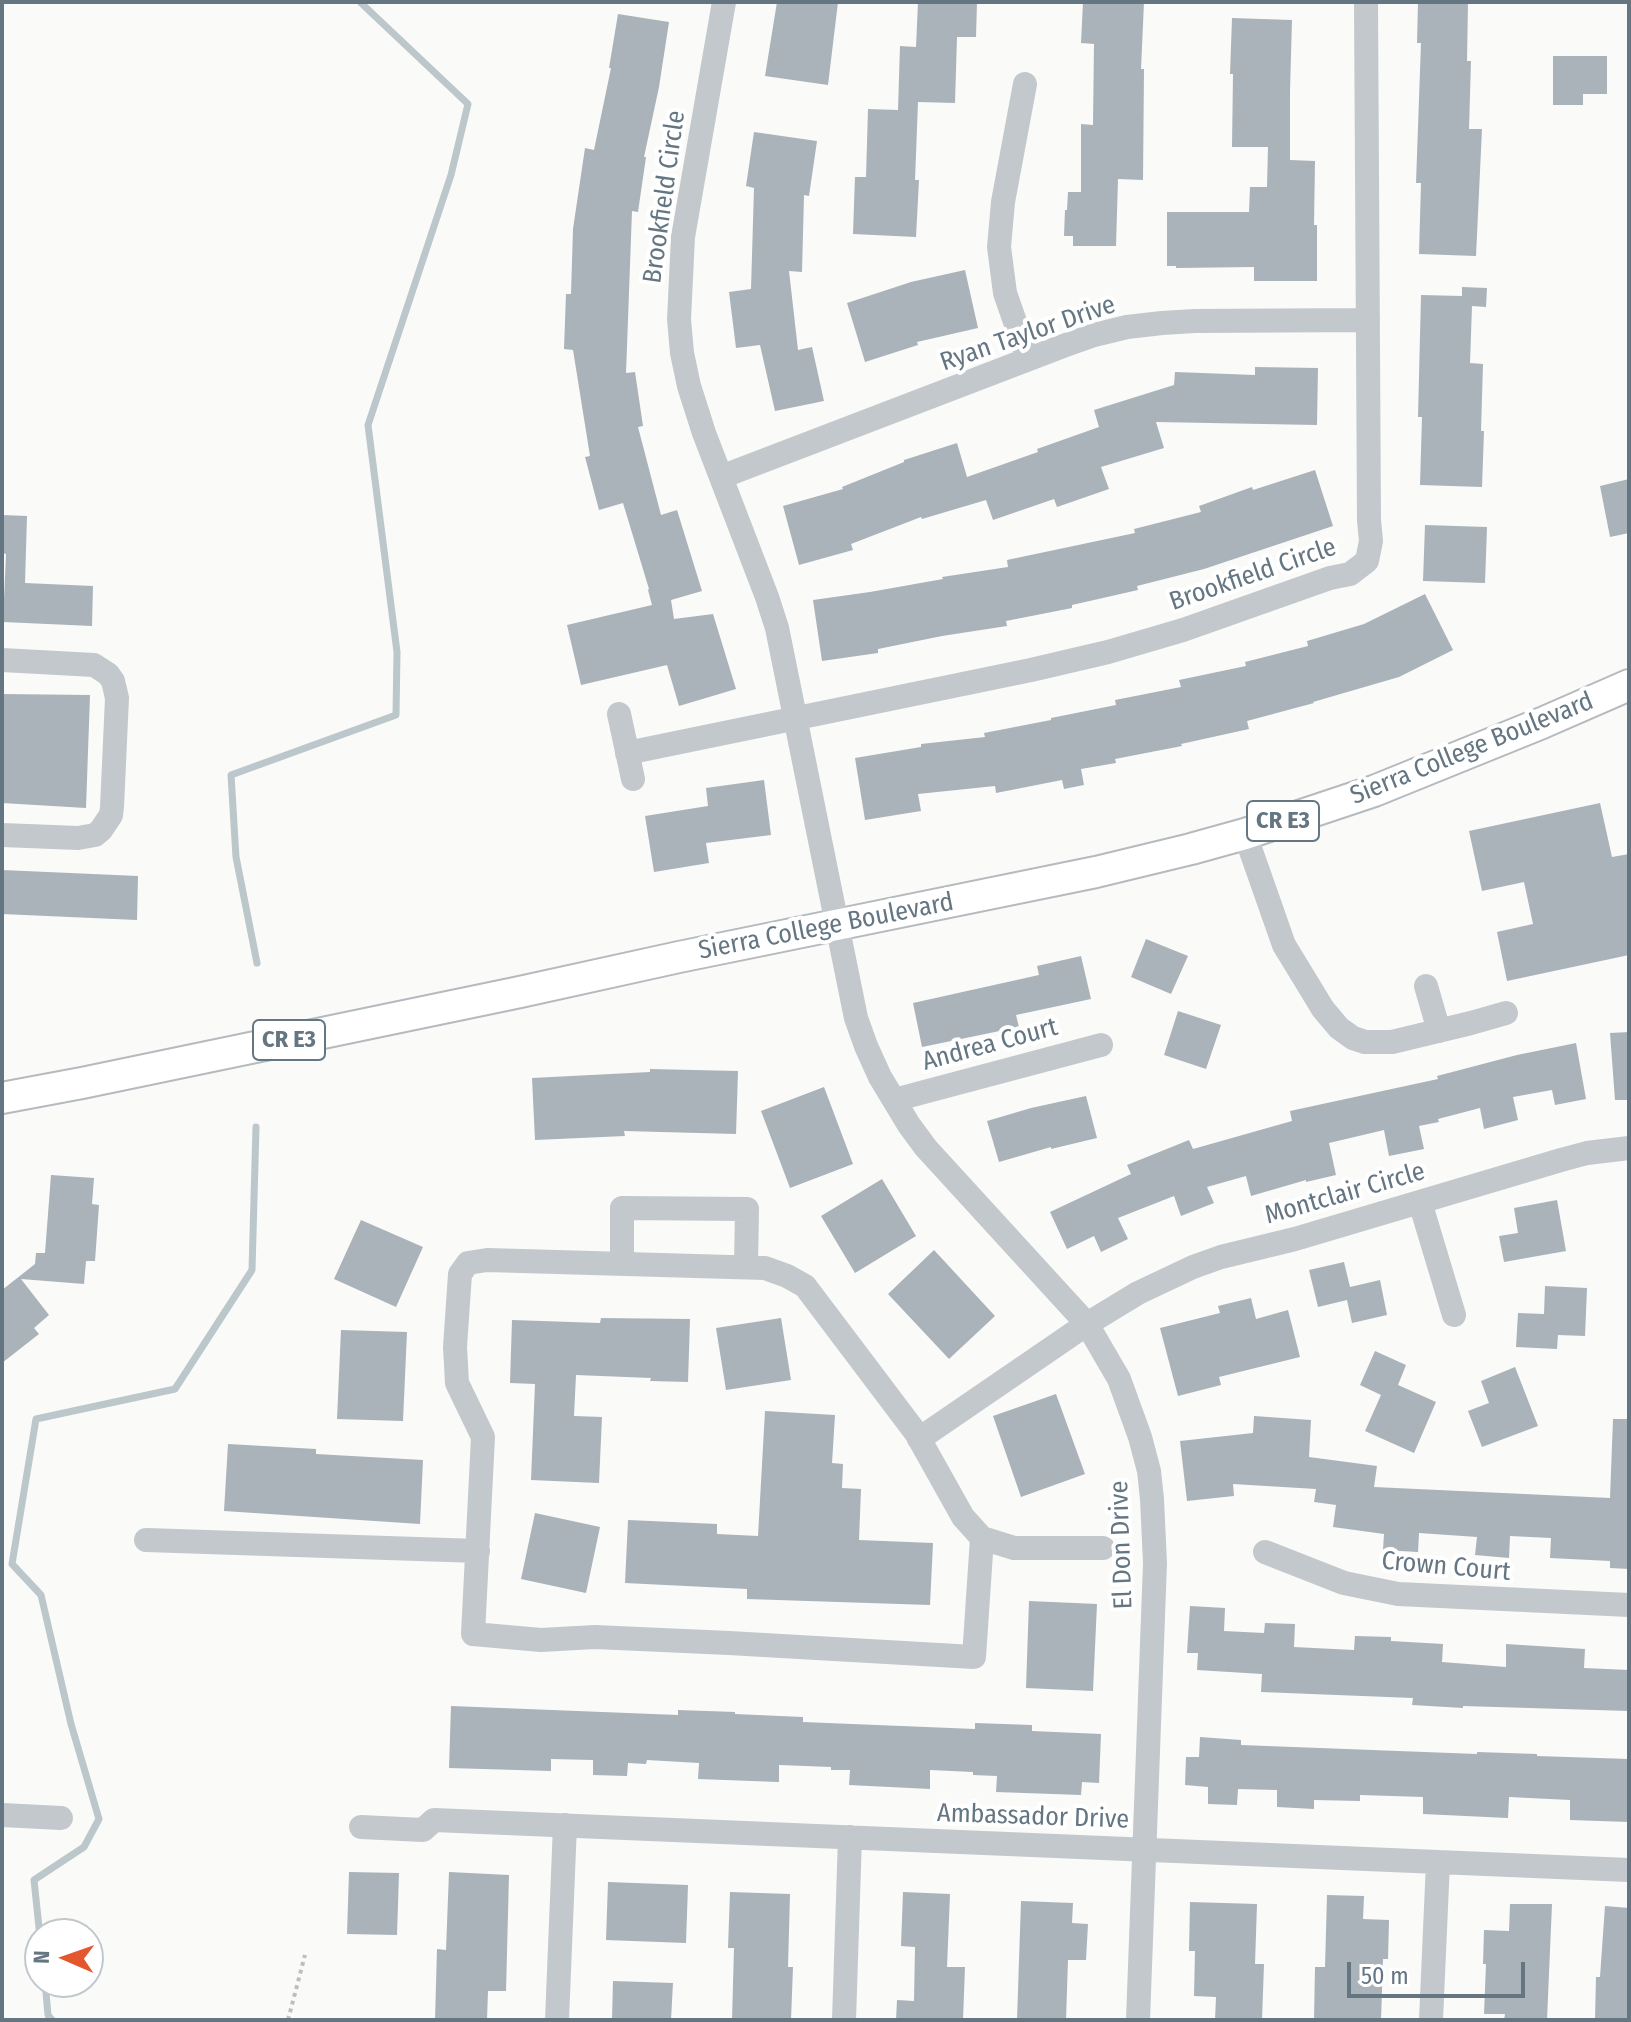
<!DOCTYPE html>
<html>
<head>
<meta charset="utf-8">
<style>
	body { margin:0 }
	#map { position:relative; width:1631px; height:2022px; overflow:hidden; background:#fafaf8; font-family:"Fira Sans Condensed",sans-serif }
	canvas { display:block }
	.frame { position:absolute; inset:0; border:4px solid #657683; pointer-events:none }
	.north { position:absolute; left:24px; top:1918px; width:80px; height:80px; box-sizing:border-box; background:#fff; border:2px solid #c1c8cd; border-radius:50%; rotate:272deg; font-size:22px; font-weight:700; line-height:32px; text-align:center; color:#657683 }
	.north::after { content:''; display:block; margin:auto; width:28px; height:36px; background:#e4572e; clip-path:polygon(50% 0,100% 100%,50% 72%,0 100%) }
	.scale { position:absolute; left:1347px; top:1962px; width:178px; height:36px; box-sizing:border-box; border:4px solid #657683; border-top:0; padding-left:10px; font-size:24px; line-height:28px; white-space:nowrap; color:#657683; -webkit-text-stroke:6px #fff; paint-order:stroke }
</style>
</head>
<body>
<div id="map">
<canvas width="1631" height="2022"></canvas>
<div class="frame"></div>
<div class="north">N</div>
<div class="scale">50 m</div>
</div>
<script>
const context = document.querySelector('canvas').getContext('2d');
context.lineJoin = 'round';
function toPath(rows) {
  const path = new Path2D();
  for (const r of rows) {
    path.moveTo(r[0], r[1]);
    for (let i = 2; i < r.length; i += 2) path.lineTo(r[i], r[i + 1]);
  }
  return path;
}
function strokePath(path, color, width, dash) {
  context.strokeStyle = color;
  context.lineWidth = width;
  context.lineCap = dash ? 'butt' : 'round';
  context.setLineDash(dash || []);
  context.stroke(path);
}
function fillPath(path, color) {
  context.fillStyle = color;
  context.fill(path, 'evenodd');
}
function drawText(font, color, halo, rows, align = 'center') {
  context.font = font + ' "Fira Sans Condensed",sans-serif';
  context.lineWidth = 8;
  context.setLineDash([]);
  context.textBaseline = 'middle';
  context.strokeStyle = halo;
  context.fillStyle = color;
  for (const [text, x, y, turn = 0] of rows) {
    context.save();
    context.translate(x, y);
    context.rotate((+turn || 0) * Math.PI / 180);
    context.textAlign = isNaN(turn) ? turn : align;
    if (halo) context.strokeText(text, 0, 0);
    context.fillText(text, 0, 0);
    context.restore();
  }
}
strokePath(toPath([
	[257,963,236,857,231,775,396,715,397,652,368,425,451,175,468,104,360,2],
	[40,1937,34,1880,84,1847,99,1819,71,1724,41,1595,12,1564,36,1419,175,1389,252,1270,256,1127],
	[45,1982,48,2015,52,2020]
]), '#bbc7cb', 7);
fillPath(toPath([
	[777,2,838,2,828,85,765,76],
	[918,2,977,2,976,37,957,37,955,103,918,102,915,180,919,180,916,237,853,234,855,177,866,177,868,109,898,110,900,46,916,47],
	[1083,2,1144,2,1141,69,1144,69,1143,180,1118,179,1116,246,1073,246,1073,236,1064,236,1065,210,1067,210,1068,192,1081,192,1081,124,1093,125,1094,44,1081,43],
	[1418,2,1468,2,1467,61,1471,61,1469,129,1482,129,1476,256,1419,254,1421,183,1416,183,1421,43,1417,43],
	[618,14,669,22,659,87,644,157,646,157,638,212,632,211,626,373,635,372,643,426,638,427,661,515,677,510,702,591,671,600,674,619,713,614,736,689,679,706,667,665,581,685,567,625,652,605,648,590,649,589,623,503,599,510,585,457,590,456,573,350,564,349,566,294,571,294,573,229,585,148,594,150,611,68,609,68],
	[1232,18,1292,20,1290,91,1290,160,1315,161,1314,225,1317,225,1317,281,1254,281,1254,267,1176,268,1176,266,1167,266,1167,212,1249,212,1250,187,1267,187,1268,147,1232,147,1233,74,1230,74],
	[1553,56,1607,56,1607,94,1583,94,1583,105,1553,105],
	[754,132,817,141,809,196,804,195,802,272,789,271,798,350,812,347,824,401,775,411,760,345,736,348,729,292,751,289,754,188,746,186],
	[965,270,978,328,917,342,918,345,865,362,847,303,911,282],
	[1462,287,1487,288,1486,307,1472,306,1470,363,1483,364,1481,431,1484,431,1482,487,1420,485,1422,417,1418,417,1421,295,1462,296],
	[1255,367,1318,368,1317,425,1156,422,1164,448,1101,467,1109,489,1057,507,1054,499,993,520,986,500,922,519,921,517,851,544,853,550,799,565,783,506,843,489,842,487,904,462,904,460,957,443,967,477,1038,452,1037,449,1099,427,1094,410,1174,385,1175,372,1255,375],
	[1315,470,1333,526,1204,569,1137,586,1138,590,1072,605,1072,608,1006,621,1007,626,942,636,878,649,878,653,822,661,813,600,870,592,943,579,942,577,1008,567,1007,560,1135,533,1134,529,1201,512,1199,506,1252,487,1253,490],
	[1629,479,1629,533,1610,537,1600,486],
	[2,515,27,516,25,583,93,586,92,626,3,622,6,554,2,553],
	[1425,525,1487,527,1485,583,1423,581],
	[1425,594,1453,650,1399,677,1313,702,1314,703,1247,721,1249,729,1181,744,1182,746,1115,759,1116,763,1081,769,1084,785,1064,789,1062,780,996,793,995,786,918,794,921,811,865,820,855,758,921,747,921,744,985,737,984,733,1051,720,1051,718,1116,705,1115,700,1181,687,1179,680,1246,666,1245,662,1308,646,1307,641,1364,624],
	[2,694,90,695,86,808,2,803],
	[764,780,771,835,706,843,709,863,654,872,645,816,708,806,706,788],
	[1600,803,1612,857,1629,854,1629,955,1507,981,1497,932,1533,924,1524,882,1482,891,1469,831],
	[2,870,138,876,137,920,2,914],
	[1146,939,1188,956,1171,994,1131,977],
	[1081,956,1091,999,1016,1015,1019,1027,922,1047,913,1003,1039,975,1037,966],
	[1178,1011,1221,1025,1206,1069,1164,1055],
	[1629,1032,1629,1100,1615,1100,1610,1033],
	[1576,1043,1586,1099,1555,1105,1552,1090,1513,1097,1518,1120,1484,1129,1480,1108,1438,1119,1439,1122,1419,1126,1424,1149,1389,1156,1384,1130,1329,1143,1336,1175,1306,1182,1306,1180,1251,1196,1246,1176,1207,1187,1214,1203,1181,1216,1174,1196,1118,1218,1128,1239,1101,1252,1094,1236,1067,1249,1050,1212,1131,1174,1127,1165,1189,1140,1193,1149,1292,1121,1290,1111,1438,1079,1437,1076,1517,1055],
	[650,1069,738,1071,736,1134,624,1131,625,1136,535,1140,532,1078,650,1072],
	[824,1087,853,1164,790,1188,761,1111],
	[1086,1096,1097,1138,1051,1149,1051,1147,999,1162,987,1121,1031,1108],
	[51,1175,94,1178,92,1204,99,1205,95,1261,86,1261,84,1284,21,1279,49,1315,34,1328,39,1334,2,1363,2,1290,35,1264,36,1253,45,1253],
	[882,1179,916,1236,855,1273,821,1216],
	[1557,1200,1566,1251,1504,1262,1499,1236,1518,1233,1514,1208],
	[361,1220,423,1247,396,1307,334,1279],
	[934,1250,995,1316,949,1359,888,1294],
	[1344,1262,1350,1287,1380,1280,1387,1315,1352,1323,1347,1300,1318,1307,1309,1270],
	[1545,1286,1587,1288,1585,1336,1558,1335,1557,1349,1516,1347,1518,1313,1544,1314],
	[1251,1298,1256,1319,1288,1310,1300,1357,1219,1377,1221,1385,1178,1396,1160,1328,1220,1313,1218,1306],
	[601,1318,690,1319,688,1382,650,1381,651,1378,576,1375,574,1416,602,1417,599,1483,531,1480,535,1384,510,1383,512,1320,600,1323],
	[781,1318,791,1380,726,1390,716,1328],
	[341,1330,407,1332,403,1421,337,1419],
	[1375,1351,1406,1365,1398,1385,1436,1402,1414,1453,1365,1431,1381,1395,1360,1385],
	[1515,1367,1538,1426,1482,1447,1468,1411,1489,1403,1481,1381],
	[1056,1394,1085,1474,1021,1497,993,1416],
	[765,1411,835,1415,832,1463,843,1464,842,1488,861,1489,859,1540,933,1543,930,1605,747,1599,747,1589,625,1583,628,1520,717,1524,717,1534,758,1536],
	[1254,1416,1311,1420,1309,1457,1377,1466,1374,1487,1610,1498,1613,1419,1629,1419,1629,1569,1610,1568,1610,1561,1550,1558,1551,1538,1510,1536,1509,1558,1475,1555,1477,1537,1419,1533,1418,1552,1383,1550,1384,1534,1333,1527,1336,1505,1314,1502,1316,1489,1233,1484,1234,1496,1187,1501,1180,1441,1253,1433],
	[228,1444,316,1449,316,1454,423,1460,420,1524,224,1511],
	[535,1513,600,1527,586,1593,521,1579],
	[1029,1601,1097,1604,1093,1691,1026,1688],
	[1190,1606,1225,1608,1224,1631,1264,1633,1265,1623,1295,1624,1294,1647,1354,1650,1355,1636,1391,1637,1391,1641,1443,1644,1442,1662,1506,1667,1506,1644,1585,1649,1584,1668,1629,1670,1629,1711,1463,1706,1463,1708,1412,1705,1413,1698,1261,1692,1262,1674,1197,1670,1198,1653,1187,1653],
	[451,1706,678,1715,678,1710,735,1712,735,1714,803,1717,803,1722,975,1729,975,1723,1032,1725,1032,1731,1101,1734,1099,1783,1082,1782,1081,1795,996,1792,997,1776,973,1775,973,1772,930,1770,930,1789,849,1785,850,1770,831,1770,831,1767,779,1765,779,1782,698,1779,699,1763,647,1760,646,1764,628,1763,627,1776,593,1775,593,1760,551,1759,551,1771,449,1768],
	[1200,1737,1241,1740,1241,1745,1477,1754,1477,1752,1537,1754,1537,1756,1629,1759,1629,1822,1570,1820,1570,1800,1509,1797,1508,1818,1423,1814,1423,1797,1360,1795,1360,1801,1314,1800,1314,1809,1277,1807,1277,1790,1238,1789,1237,1805,1208,1804,1208,1787,1185,1785,1186,1757,1199,1757],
	[349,1872,399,1873,397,1935,347,1934],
	[449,1872,509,1875,506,1991,488,1991,487,2020,435,2020,437,1949,446,1950],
	[608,1882,688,1885,686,1943,606,1940],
	[730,1892,790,1894,788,1967,793,1967,791,2020,732,2020,734,1948,728,1948],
	[903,1892,950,1894,947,1967,965,1967,963,2020,896,2020,897,2000,914,2001,915,1947,901,1946],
	[1327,1895,1364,1896,1363,1919,1389,1920,1388,1959,1383,1959,1381,2020,1314,2020,1315,1967,1325,1967],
	[1021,1901,1073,1903,1072,1923,1088,1924,1086,1960,1068,1960,1066,2020,1017,2020],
	[1190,1902,1257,1904,1255,1964,1264,1964,1262,2020,1215,2020,1216,1997,1194,1996,1195,1951,1189,1951],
	[1510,1904,1552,1904,1547,2020,1504,2020,1505,2014,1484,2014,1486,1964,1483,1964,1484,1930,1509,1931],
	[1605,1906,1629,1908,1629,2020,1595,2020,1596,1977,1600,1977],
	[613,1981,673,1983,671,2020,612,2020]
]), '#aab3b9');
const major = toPath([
	[2,1098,82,1083,520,992,679,957,1096,872,1191,849,1245,834,1374,791,1542,723,1629,685]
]);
strokePath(major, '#b5babe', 34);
strokePath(toPath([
	[288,2020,305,1955]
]), '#bbbfc2', 4, [4, 4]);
strokePath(toPath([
	[724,2,683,237,679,319,682,353,689,386,704,433,767,597,777,628,856,1018,866,1046,880,1077,909,1125,926,1148,1087,1324,1119,1379,1140,1437,1149,1471,1152,1499,1155,1563,1138,2020],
	[1025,84,1003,202,999,247,1005,293,1028,359],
	[721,477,1063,346,1094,335,1127,327,1162,323,1195,321,1368,320],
	[2,660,94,665,108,674,113,681,117,698,112,807,111,815,101,830,95,835,78,838,2,835],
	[619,714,633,779],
	[627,753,1031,670,1108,652,1183,630,1330,578,1350,574,1367,561,1371,541,1369,520,1366,2],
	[1245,834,1284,945,1323,1009,1339,1028,1353,1038,1365,1042,1392,1042,1471,1023,1506,1013],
	[1426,986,1439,1031],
	[894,1100,1101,1045],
	[1420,1202,1454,1315],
	[622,1263,622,1208,747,1209,746,1267],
	[919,1439,1087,1324,1138,1293,1193,1267,1221,1257,1295,1239,1561,1160,1587,1153,1629,1148],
	[982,1538,974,1657,729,1643,595,1637,541,1640,473,1634,483,1437,457,1383,455,1347,460,1274,468,1263,487,1260,765,1268,787,1276,805,1286,916,1433,963,1517,982,1538,1014,1548,1103,1548],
	[146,1540,478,1551],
	[1265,1552,1344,1583,1398,1594,1629,1605],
	[2,1815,61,1818],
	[361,1827,423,1830,434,1820,1629,1870],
	[557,2020,565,1825],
	[844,2020,850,1837],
	[1431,2020,1438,1862]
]), '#c3c8cc', 24);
strokePath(major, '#fff', 30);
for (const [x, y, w] of [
	[1283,821,72],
	[289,1040,72]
]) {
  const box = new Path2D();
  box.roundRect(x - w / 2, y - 20, w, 40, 6);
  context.fillStyle = '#fff';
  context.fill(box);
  strokePath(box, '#657683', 2);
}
drawText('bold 24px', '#657683', null, [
	["CR E3",1283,821],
	["CR E3",289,1040]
]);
drawText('26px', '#657683', '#fff', [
	["Brookfield Circle",665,197,-82],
	["Ryan Taylor Drive",1028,334,-19],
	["Brookfield Circle",1253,575,-19],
	["Sierra College Boulevard",1472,749,-22],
	["Sierra College Boulevard",826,927,-11],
	["Andrea Court",990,1045,-15],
	["Montclair Circle",1345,1194,-16],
	["El Don Drive",1122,1545,-92],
	["Crown Court",1446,1567,5],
	["Ambassador Drive",1033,1817,2]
]);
</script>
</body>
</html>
